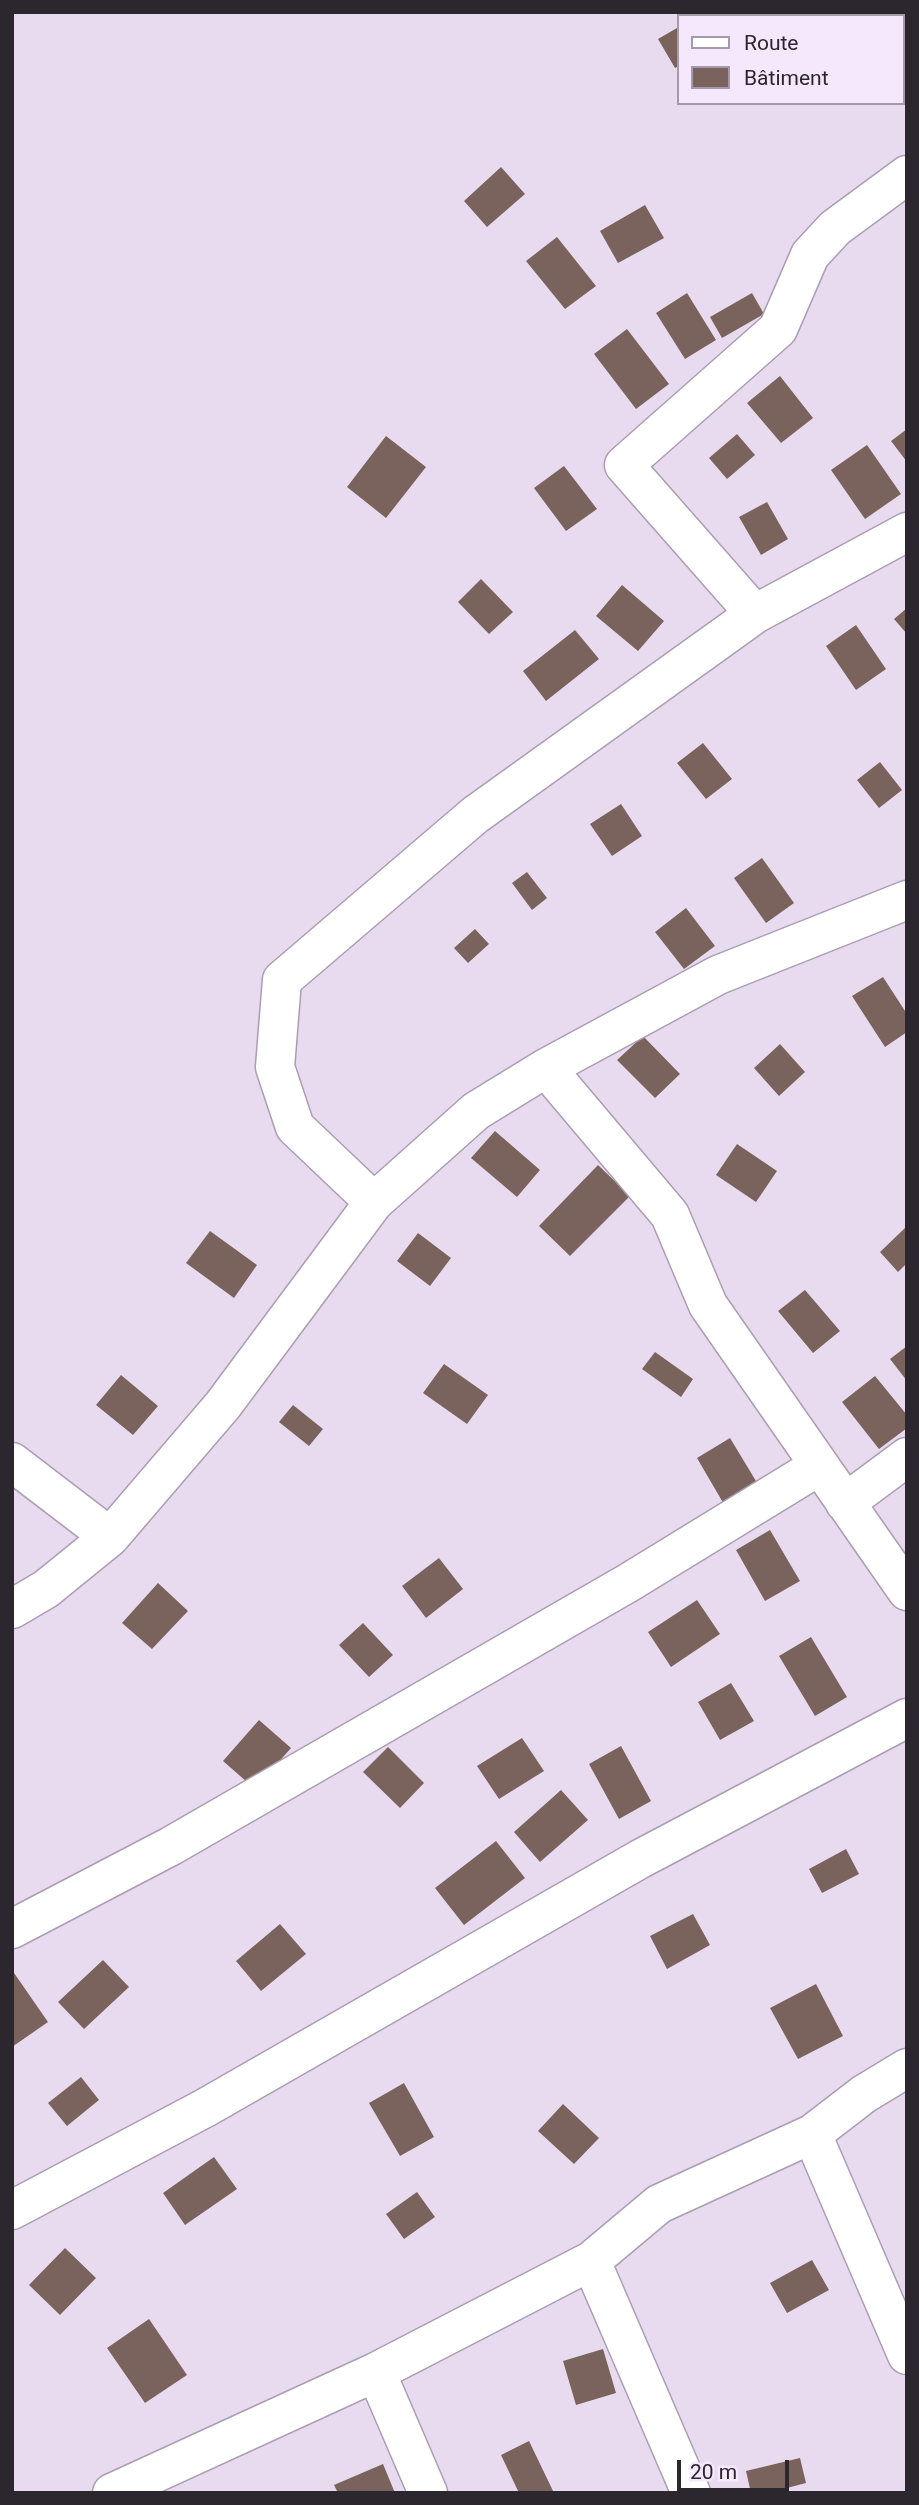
<!DOCTYPE html>
<html>
<head>
<meta charset="utf-8">
<style>
	body { margin:0 }
	#map { position:relative; width:919px; height:2505px; overflow:hidden; background:#e8daef; font-family:Roboto,sans-serif }
	canvas { display:block }
	.frame { position:absolute; inset:0; border:14px solid #2c262e; pointer-events:none }
	.legend { position:absolute; left:677px; top:14px; width:228px; height:91px; box-sizing:border-box; background:#f5e7fc; border:2px solid #a59aaa; margin:0; padding:9px 12px; list-style:none; font-size:21px; color:#2c262e }
	.legend li { display:flex; align-items:center; gap:14px; height:35px }
	.legend b { width:35px; border:2px solid #a59aaa }
	.scale { position:absolute; left:677px; top:2460px; width:112px; height:32px; box-sizing:border-box; border:4px solid #2c262e; border-top:0; padding-left:9px; font-size:21px; line-height:24px; white-space:nowrap; color:#2c262e; -webkit-text-stroke:5px #f5e7fc; paint-order:stroke }
</style>
</head>
<body>
<div id="map">
<canvas width="919" height="2505"></canvas>
<div class="frame"></div>
<ul class="legend">
<li><b style="height:9px;background:#fff"></b>Route</li>
<li><b style="height:19px;background:#7b635d"></b>Bâtiment</li>
</ul>
<div class="scale">20 m</div>
</div>
<script>
const context = document.querySelector('canvas').getContext('2d');
context.lineJoin = 'round';
function fillPath(path, color) {
  context.fillStyle = color;
  context.fill(path, 'evenodd');
}
function toPath(rows) {
  const path = new Path2D();
  for (const r of rows) {
    path.moveTo(r[0], r[1]);
    for (let i = 2; i < r.length; i += 2) path.lineTo(r[i], r[i + 1]);
  }
  return path;
}
function strokePath(path, color, width, dash) {
  context.strokeStyle = color;
  context.lineWidth = width;
  context.lineCap = dash ? 'butt' : 'round';
  context.setLineDash(dash || []);
  context.stroke(path);
}
fillPath(toPath([
	[677,28,679,66,675,68,658,39],
	[501,167,525,194,487,227,464,201],
	[645,205,664,238,618,263,600,231],
	[557,237,596,286,565,309,526,261],
	[687,293,716,340,685,359,656,313],
	[752,293,764,314,722,338,710,317],
	[627,329,669,384,636,409,594,354],
	[780,376,813,418,781,443,747,403],
	[907,429,907,462,891,441],
	[737,434,755,455,727,479,709,458],
	[386,436,426,467,386,518,347,487],
	[867,445,901,494,865,519,831,470],
	[564,466,597,509,566,531,534,488],
	[767,502,788,539,761,555,739,517],
	[481,579,513,612,489,634,458,602],
	[622,585,664,621,638,651,596,616],
	[907,608,907,634,894,619],
	[856,625,886,669,856,690,826,646],
	[575,630,599,659,546,701,523,671],
	[703,743,732,779,706,799,677,763],
	[880,762,902,790,879,808,857,780],
	[621,804,642,836,612,856,590,824],
	[762,858,794,903,766,923,734,878],
	[527,872,547,898,532,910,512,883],
	[686,908,715,946,684,969,655,932],
	[475,929,489,944,468,963,454,948],
	[883,977,907,1014,907,1032,885,1047,852,996],
	[643,1036,680,1074,655,1098,617,1060],
	[780,1044,805,1072,779,1096,754,1068],
	[495,1131,540,1170,517,1197,471,1158],
	[737,1144,777,1171,756,1202,716,1175],
	[598,1165,630,1196,570,1256,539,1226],
	[905,1228,907,1263,898,1272,880,1252],
	[210,1231,257,1265,234,1298,186,1263],
	[418,1233,451,1258,430,1286,397,1261],
	[805,1290,840,1331,813,1353,778,1311],
	[907,1346,907,1381,890,1359],
	[655,1352,693,1379,681,1397,642,1369],
	[444,1364,488,1395,467,1424,423,1393],
	[121,1375,158,1406,133,1435,96,1405],
	[875,1376,907,1415,907,1428,879,1449,842,1402],
	[293,1405,323,1429,309,1446,279,1422],
	[730,1438,759,1486,725,1506,697,1458],
	[770,1530,800,1581,765,1601,736,1550],
	[439,1558,463,1589,426,1618,402,1586],
	[158,1583,188,1611,152,1649,122,1623],
	[697,1600,720,1634,671,1667,648,1632],
	[363,1623,393,1655,369,1677,339,1645],
	[811,1637,847,1697,815,1716,779,1656],
	[731,1683,754,1721,720,1740,698,1702],
	[259,1720,291,1748,255,1789,223,1761],
	[522,1738,544,1771,499,1799,477,1766],
	[621,1746,651,1801,619,1819,589,1764],
	[388,1747,424,1783,400,1808,363,1772],
	[561,1790,588,1820,540,1862,514,1832],
	[496,1841,525,1878,464,1925,435,1888],
	[846,1849,859,1874,822,1893,809,1869],
	[693,1914,710,1945,667,1969,650,1936],
	[280,1924,306,1954,261,1991,236,1961],
	[103,1960,129,1987,84,2029,58,2002],
	[12,1970,48,2022,12,2047],
	[816,1984,843,2036,798,2059,770,2008],
	[81,2077,99,2100,67,2126,48,2103],
	[404,2083,434,2137,400,2156,369,2103],
	[563,2104,599,2138,574,2164,538,2131],
	[214,2157,237,2189,185,2225,163,2193],
	[417,2192,435,2217,404,2239,386,2214],
	[65,2248,96,2278,60,2315,29,2285],
	[812,2260,829,2290,787,2313,770,2283],
	[149,2319,187,2375,145,2403,107,2348],
	[603,2349,616,2393,576,2405,563,2361],
	[529,2441,554,2493,519,2493,501,2455],
	[800,2458,806,2483,768,2493,751,2493,746,2471],
	[383,2464,395,2493,338,2493,334,2485]
]), '#7b635d');
const minor = toPath([
	[755,614,624,465,778,329,810,255,835,228,907,175],
	[546,1068,670,1215,708,1305,907,1591],
	[374,1202,295,1127,275,1067,282,980,475,815,755,614,907,532],
	[12,1462,110,1537],
	[845,1503,907,1457],
	[12,1609,46,1589,110,1537,223,1405,374,1202,476,1111,546,1068,718,975,907,900],
	[12,1929,171,1846,628,1583,819,1466],
	[812,2134,907,2355],
	[12,2210,205,2108,640,1859,907,1718],
	[591,2261,691,2493],
	[376,2372,428,2493],
	[112,2493,376,2372,591,2261,659,2204,812,2134,864,2094,907,2068]
]);
strokePath(minor, '#ab9eb2', 41);
strokePath(minor, '#fff', 38);
</script>
</body>
</html>
